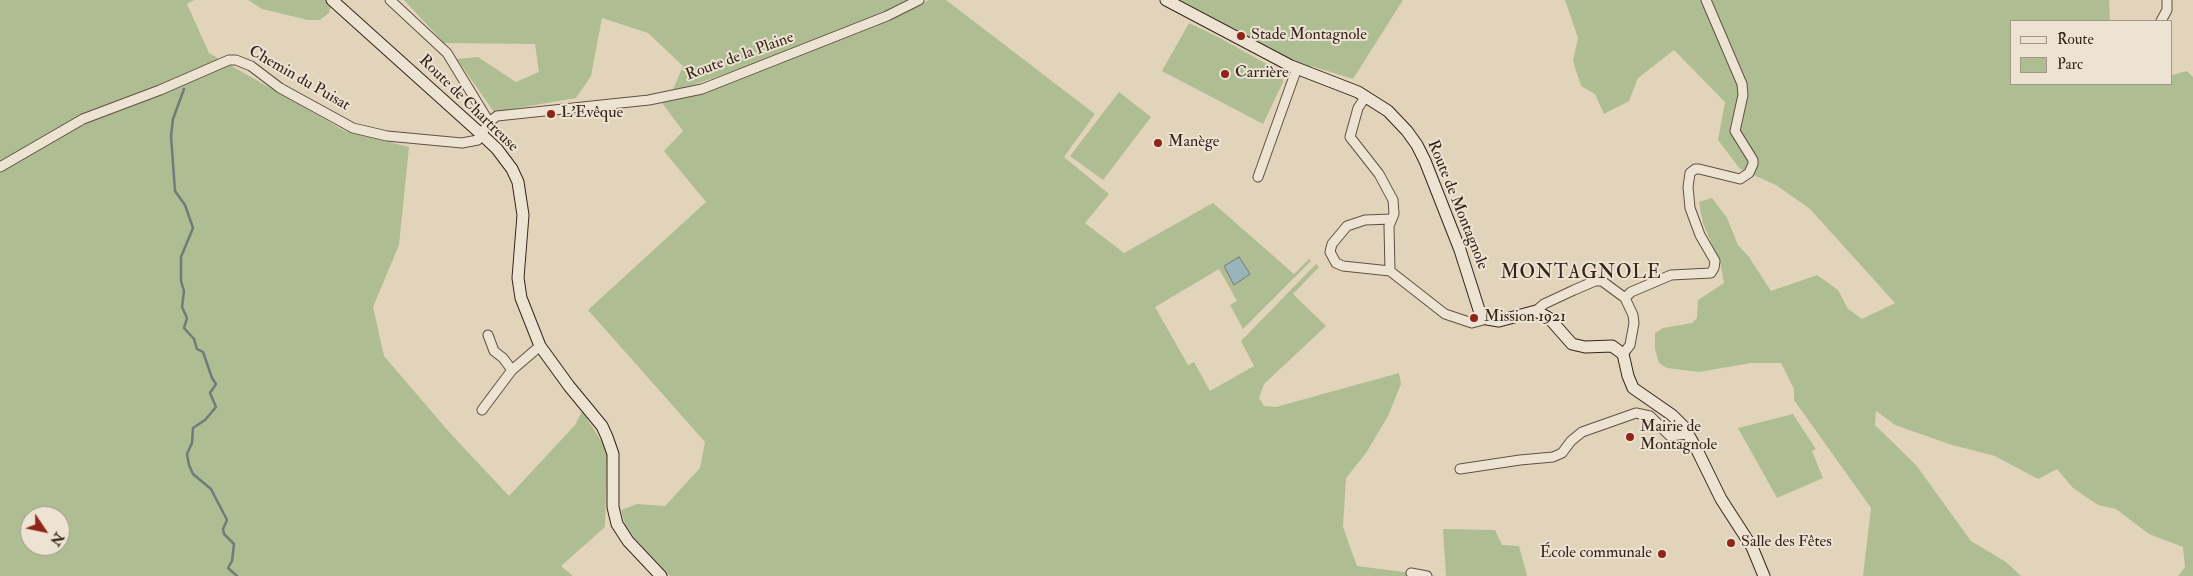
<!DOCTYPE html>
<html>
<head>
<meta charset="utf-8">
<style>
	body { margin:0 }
	#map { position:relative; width:2193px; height:576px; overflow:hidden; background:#e2d4bb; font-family:"IM FELL Double Pica",serif }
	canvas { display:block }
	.legend { position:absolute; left:2010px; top:20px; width:162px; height:65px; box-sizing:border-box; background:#ece3d3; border:1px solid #a39789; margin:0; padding:6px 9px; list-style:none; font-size:15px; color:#36241b }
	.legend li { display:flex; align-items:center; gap:10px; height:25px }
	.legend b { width:25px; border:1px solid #a39789 }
	.north { position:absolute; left:20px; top:506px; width:50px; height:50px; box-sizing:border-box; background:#ece3d3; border:1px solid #a39789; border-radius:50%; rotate:124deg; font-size:14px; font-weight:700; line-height:20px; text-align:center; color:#36241b }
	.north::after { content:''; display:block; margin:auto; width:18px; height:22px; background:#8f2418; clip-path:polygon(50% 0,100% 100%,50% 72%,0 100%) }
</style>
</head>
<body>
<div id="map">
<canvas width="2193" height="576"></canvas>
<ul class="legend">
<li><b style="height:6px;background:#ece3d3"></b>Route</li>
<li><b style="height:14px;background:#afbd93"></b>Parc</li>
</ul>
<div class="north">N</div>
</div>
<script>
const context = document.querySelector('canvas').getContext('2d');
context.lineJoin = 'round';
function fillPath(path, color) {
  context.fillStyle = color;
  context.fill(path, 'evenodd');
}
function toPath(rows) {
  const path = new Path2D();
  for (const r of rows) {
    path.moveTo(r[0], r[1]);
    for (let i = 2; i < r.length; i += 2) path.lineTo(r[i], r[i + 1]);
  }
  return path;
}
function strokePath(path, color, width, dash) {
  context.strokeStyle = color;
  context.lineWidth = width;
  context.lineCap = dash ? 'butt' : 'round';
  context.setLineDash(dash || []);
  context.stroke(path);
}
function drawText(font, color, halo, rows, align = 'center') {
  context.font = font + ' "IM FELL Double Pica",serif';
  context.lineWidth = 4;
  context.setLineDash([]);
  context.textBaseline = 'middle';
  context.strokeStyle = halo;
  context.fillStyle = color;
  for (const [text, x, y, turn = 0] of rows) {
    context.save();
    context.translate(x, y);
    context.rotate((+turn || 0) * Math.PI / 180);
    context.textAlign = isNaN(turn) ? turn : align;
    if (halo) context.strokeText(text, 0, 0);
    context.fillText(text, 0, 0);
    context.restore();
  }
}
fillPath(toPath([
	[0,0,194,0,187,4,209,53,345,131,409,147,399,245,373,307,384,356,450,433,509,496,575,425,582,411,607,450,605,527,561,566,573,576,0,576],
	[30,516,60,516,60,546,30,546],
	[248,0,332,0,332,2,329,13,320,20,308,20,262,9],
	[404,0,909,0,887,12,749,66,672,92,683,66,648,33,602,18,591,76,576,98,494,112,457,59,478,57,516,82,539,72,535,44,444,43],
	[929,0,946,0,1095,114,1064,157,1109,194,1085,223,1124,253,1213,203,1294,274,1309,259,1311,261,1243,329,1230,305,1237,301,1219,269,1155,307,1188,365,1194,362,1210,391,1254,366,1241,341,1316,264,1319,267,1293,294,1326,326,1264,384,1259,398,1264,406,1276,407,1399,373,1401,384,1388,416,1366,453,1346,478,1343,527,1357,566,1436,576,670,576,631,534,625,525,621,510,637,504,665,506,700,468,705,442,588,310,706,202,664,151,683,131,662,103,703,93,738,80,870,28],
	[1168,0,1403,0,1353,79,1311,66,1309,71],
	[1565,0,2109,0,2110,21,2012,21,2012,84,2172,84,2172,75,2187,71,2193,77,2193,576,2178,576,2185,567,2183,547,2149,534,2116,509,2098,505,2073,488,2057,469,2038,479,1995,456,1952,445,1895,425,1876,411,1875,425,1916,465,1971,541,2006,562,2021,576,1863,576,1871,508,1794,400,1794,389,1781,363,1751,363,1699,372,1667,368,1659,363,1655,349,1655,333,1663,328,1692,323,1697,318,1698,300,1724,283,1721,266,1703,223,1699,202,1712,198,1727,218,1738,245,1749,257,1771,291,1817,275,1838,290,1848,309,1862,319,1895,303,1810,209,1776,185,1740,169,1718,140,1725,102,1674,50,1638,78,1629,101,1604,114,1595,94,1581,86,1573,61,1578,38],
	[1189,23,1218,37,1281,72,1283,82,1263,124,1162,71],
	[1119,92,1151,117,1103,180,1070,156],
	[1793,414,1816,449,1812,451,1823,478,1777,498,1738,428],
	[1443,529,1495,530,1502,545,1519,546,1527,576,1446,576]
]), '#afbd93');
const water = toPath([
	[1239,257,1250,274,1234,285,1224,266,1239,257]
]);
fillPath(water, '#99b5ba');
strokePath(water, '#717b7a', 1);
strokePath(toPath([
	[184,89,173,119,171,136,175,191,185,205,193,228,181,257,181,281,184,291,182,307,187,318,184,328,194,339,197,349,203,352,212,378,216,384,210,393,216,407,205,420,193,428,192,443,187,454,189,465,193,474,211,489,227,520,223,529,224,534,234,544,232,561,228,568,237,576]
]), '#717b7a', 2.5);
const street = toPath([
	[390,0,447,53,489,122],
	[2161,21,2167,10,2167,0],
	[1366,96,1358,108,1350,137,1379,174,1393,200,1394,214,1389,226,1390,271,1445,314,1472,323,1487,319],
	[0,167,83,119,160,90,229,60,236,60,251,66,280,88,353,128,387,136,462,143,478,140,489,122,497,116,649,100,702,89,887,16,919,0],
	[1258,177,1297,68],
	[1390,271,1343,266,1336,263,1330,252,1332,244,1347,226,1365,220,1391,219],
	[1625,298,1631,292,1671,275,1711,273,1714,268,1715,261,1700,235,1690,208,1688,187,1690,173,1695,169,1699,169,1740,179,1749,173,1753,164,1753,160,1735,131,1743,95,1742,84,1706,0],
	[1536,311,1544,304,1574,290,1595,281,1602,281,1625,298,1633,315,1634,323,1630,345,1623,354],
	[488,335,494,351,503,358,512,370],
	[482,410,512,370,540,346],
	[1460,469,1520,460,1553,457,1562,453,1571,441,1582,432,1636,413,1650,416,1670,436,1687,434],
	[1411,573,1427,576]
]);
const secondary = toPath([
	[332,0,481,134,497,149,512,169,518,182,523,215,518,278,521,298,540,346,569,386,602,426,607,437,613,454,613,507,617,524,628,541,661,576],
	[1166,0,1291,66,1358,92,1388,111,1407,131,1417,145,1425,161,1460,250,1480,313,1487,319,1499,321,1536,311,1549,318,1572,344,1585,347,1612,346,1623,354,1628,376,1633,388,1672,415,1684,427,1697,450,1721,499,1752,547,1764,576]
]);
strokePath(street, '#615043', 11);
strokePath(secondary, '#36241b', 13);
strokePath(street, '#ece3d3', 9);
strokePath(secondary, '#ece3d3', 11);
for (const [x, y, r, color] of [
	[1241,36,5,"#8f2418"],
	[1225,74,5,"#8f2418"],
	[551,114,5,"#8f2418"],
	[1158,143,5,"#8f2418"],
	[1474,318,5,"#8f2418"],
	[1630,437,5,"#8f2418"],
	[1731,543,5,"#8f2418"],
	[1662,554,5,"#8f2418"]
]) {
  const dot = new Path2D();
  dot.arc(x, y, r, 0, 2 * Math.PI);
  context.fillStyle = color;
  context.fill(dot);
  strokePath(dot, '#ece3d3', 2);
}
drawText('16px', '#36241b', '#ece3d3', [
	["Stade Montagnole",1251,36],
	["Carrière",1235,74],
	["L'Evêque",561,114],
	["Manège",1168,143],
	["Mission 1921",1484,318],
	["Mairie de",1640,428],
	["Montagnole",1640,446],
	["Salle des Fêtes",1741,543],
	["École communale",1652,554,"right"]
], 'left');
drawText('16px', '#36241b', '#ece3d3', [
	["Route de la Plaine",740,57,-20],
	["Chemin du Puisat",299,79,30],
	["Route de Chartreuse",468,104,44],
	["Route de Montagnole",1457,205,68]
]);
context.letterSpacing = '1px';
drawText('19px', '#36241b', '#ece3d3', [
	["MONTAGNOLE",1581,274]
]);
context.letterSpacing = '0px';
</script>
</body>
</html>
